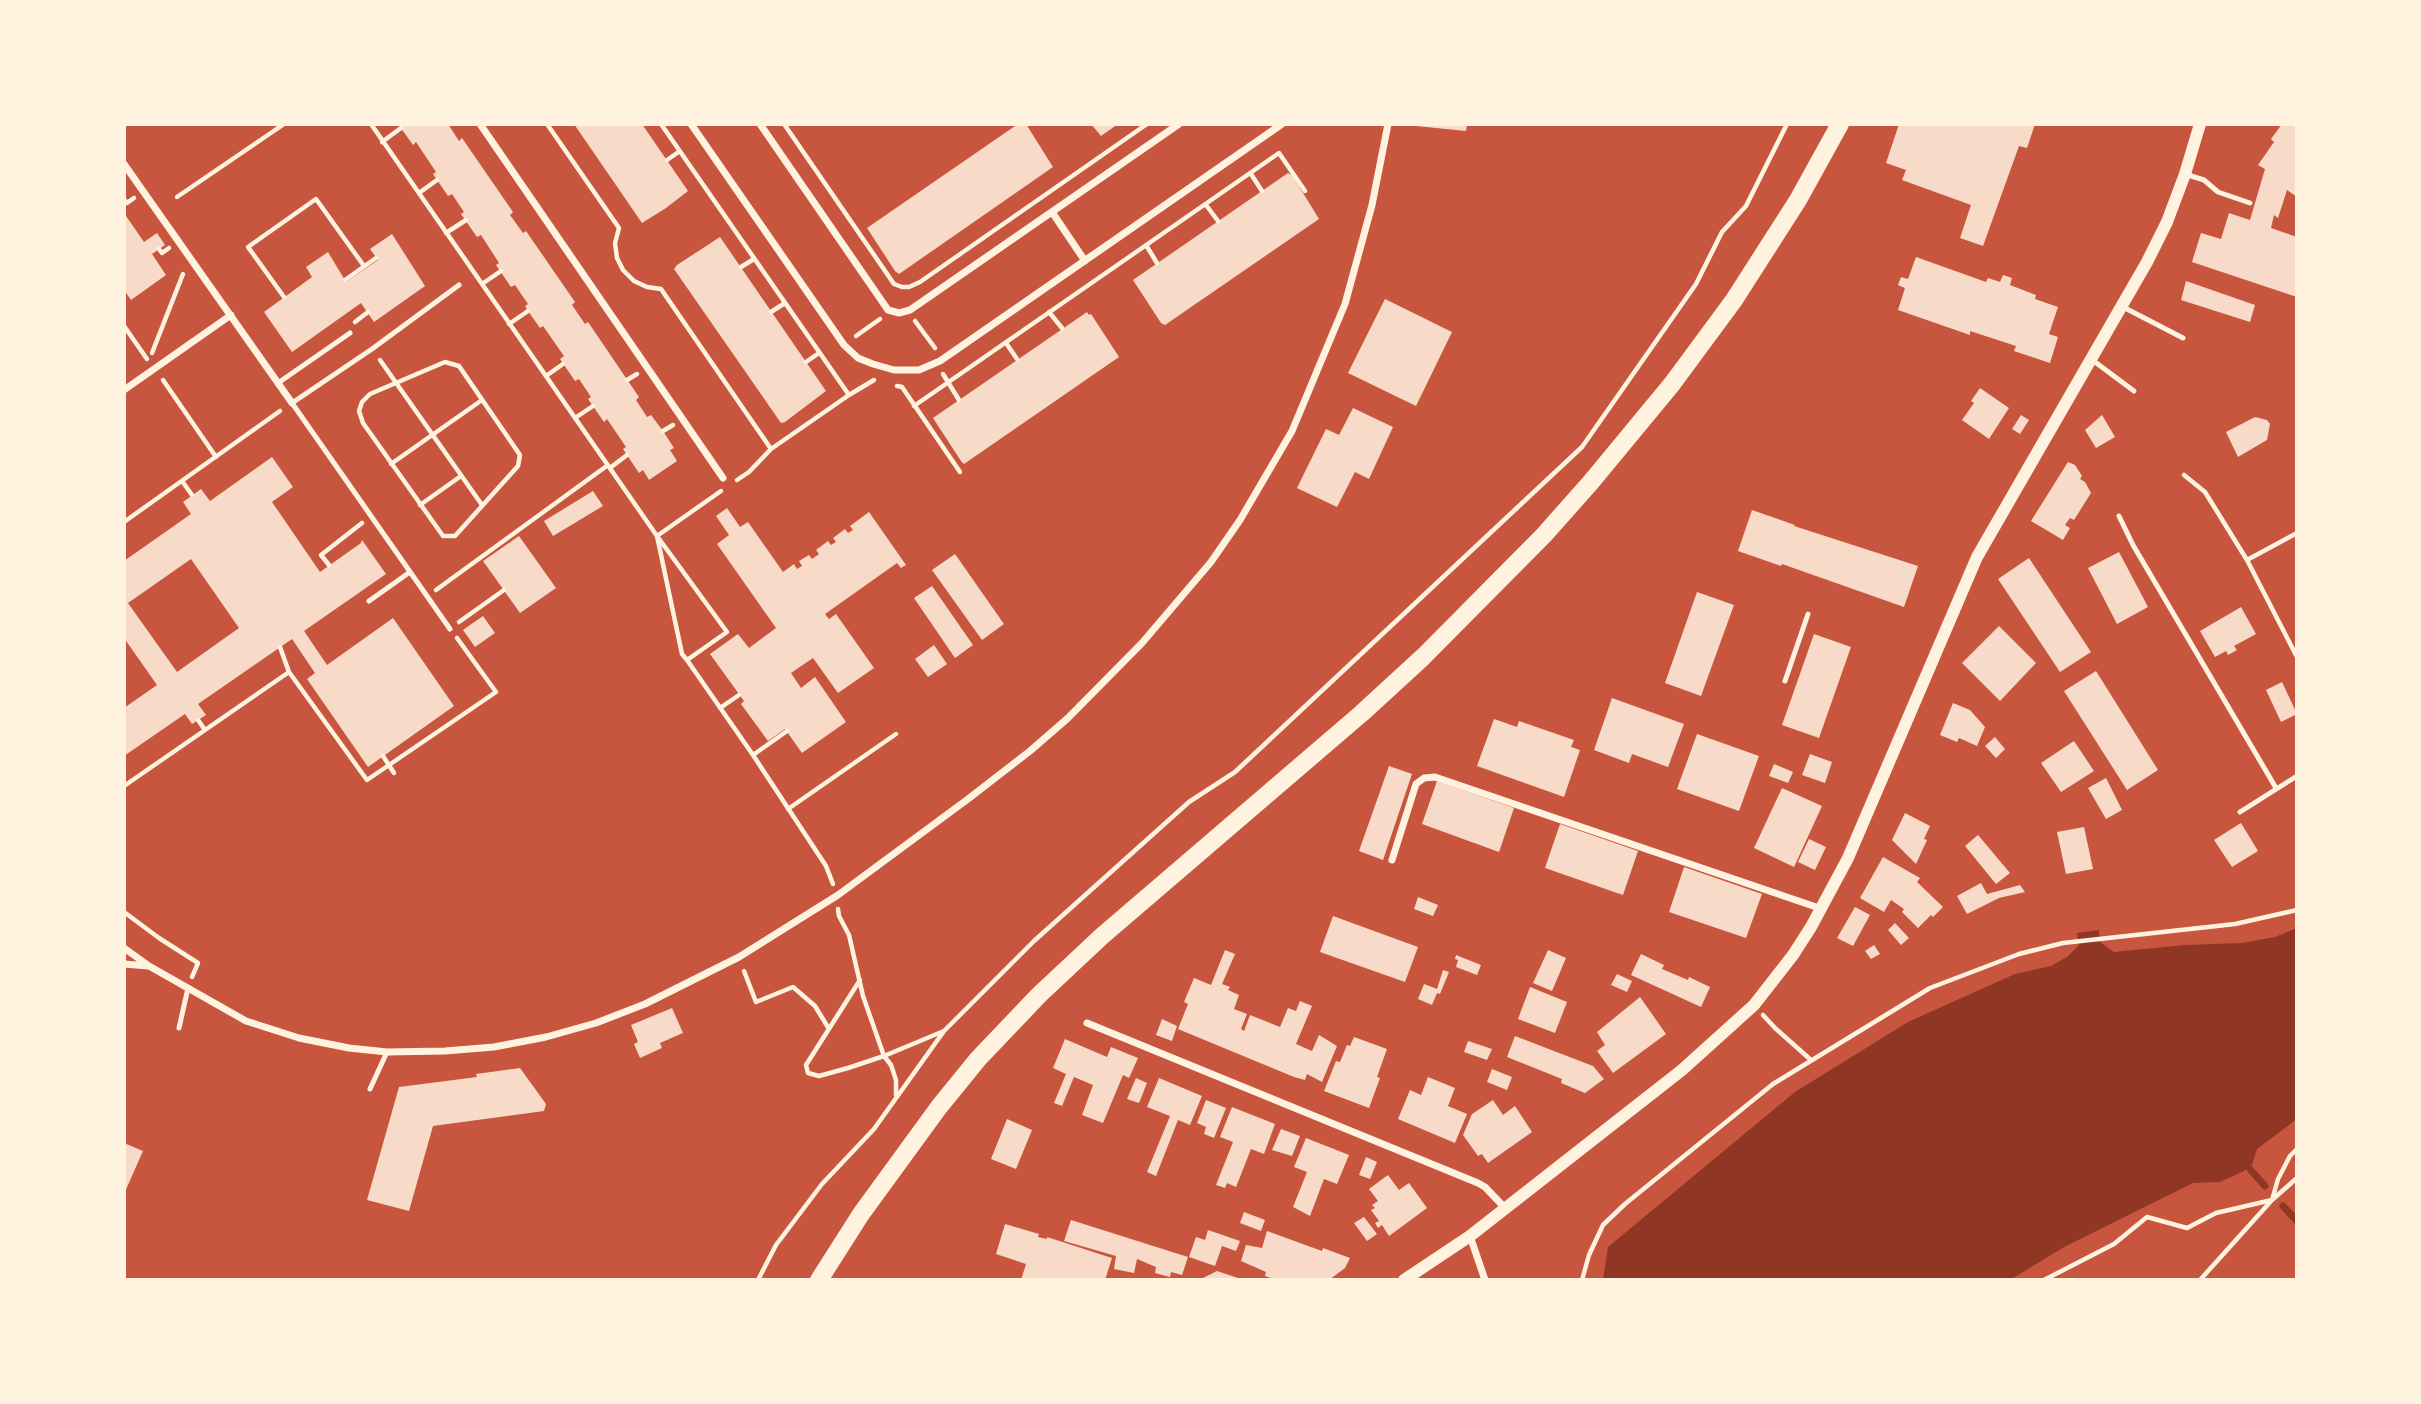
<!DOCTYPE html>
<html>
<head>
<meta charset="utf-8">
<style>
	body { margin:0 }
	#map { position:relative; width:2421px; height:1404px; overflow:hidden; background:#c8553d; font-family:Karla,sans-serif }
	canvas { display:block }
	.frame { position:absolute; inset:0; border:126px solid #fff3e0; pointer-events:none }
</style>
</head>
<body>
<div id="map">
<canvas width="2421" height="1404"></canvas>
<div class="frame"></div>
</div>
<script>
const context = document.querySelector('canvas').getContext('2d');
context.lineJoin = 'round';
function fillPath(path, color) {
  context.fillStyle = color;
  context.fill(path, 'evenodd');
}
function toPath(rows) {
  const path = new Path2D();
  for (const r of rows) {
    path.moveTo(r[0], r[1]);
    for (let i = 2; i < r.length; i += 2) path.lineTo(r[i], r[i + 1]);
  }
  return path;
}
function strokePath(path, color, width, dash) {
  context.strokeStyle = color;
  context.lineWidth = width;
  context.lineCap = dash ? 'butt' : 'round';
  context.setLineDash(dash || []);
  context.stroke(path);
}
fillPath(toPath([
	[2297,928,2297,1119,2257,1149,2252,1165,2244,1171,2220,1182,2193,1183,2064,1247,2010,1280,1603,1280,1608,1247,1795,1092,1908,1022,2015,974,2051,966,2067,957,2079,945,2077,933,2099,930,2100,942,2114,952,2185,945,2242,943,2275,937]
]), '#8f3625');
strokePath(toPath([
	[2249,1168,2265,1186],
	[2283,1206,2297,1221]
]), '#8f3625', 7);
fillPath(toPath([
	[398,124,448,124,459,141,462,138,513,212,510,215,523,233,526,231,575,302,572,305,585,324,588,322,639,397,636,400,647,417,651,415,663,431,674,448,670,450,677,461,649,480,643,470,639,473,623,449,626,447,607,419,604,422,588,399,591,397,579,379,575,381,560,359,564,356,543,326,540,328,528,311,525,306,528,304,515,285,511,287,496,265,499,263,481,235,477,237,461,214,464,212,452,194,448,196,433,174,436,172,416,142,413,145],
	[574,124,642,124,688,191,666,208,642,223],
	[1018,124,1026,124,1053,167,899,274,895,271,867,228],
	[1091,124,1118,124,1101,136],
	[1416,124,1467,124,1466,131,1416,126],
	[1899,124,2035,124,2027,148,2019,146,1983,246,1960,238,1971,205,1902,180,1906,170,1886,163],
	[2282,124,2297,124,2297,197,2287,190,2278,218,2274,215,2271,228,2297,237,2297,297,2192,262,2201,233,2221,239,2229,213,2250,220,2265,169,2258,165,2274,142,2271,139],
	[1288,173,1292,175,1319,219,1165,325,1161,323,1133,280],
	[124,213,144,242,157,233,165,245,152,254,166,275,131,300,124,290],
	[392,234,425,286,374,322,361,303,292,352,264,312,312,277,306,267,328,252,346,282,378,260,370,249],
	[720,237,826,391,785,422,781,423,674,269,677,265],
	[1916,257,1986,282,1988,278,2000,282,2003,275,2012,278,2010,285,2036,295,2035,299,2058,307,2049,334,2058,337,2050,363,2014,351,2016,346,1970,331,1970,335,1898,310,1905,288,1898,285,1901,277,1908,279],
	[2186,281,2255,305,2250,322,2181,300],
	[1385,299,1452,332,1416,406,1348,373],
	[1087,312,1089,315,1091,314,1119,357,964,464,961,461,933,418],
	[1980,388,2009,408,1989,439,1962,420,1974,403,1971,401],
	[1353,408,1393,427,1369,479,1355,472,1337,507,1297,488,1326,429,1339,435],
	[2021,415,2029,420,2020,434,2012,429],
	[2102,415,2115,437,2096,448,2085,430],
	[2255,417,2267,420,2270,424,2267,440,2238,457,2226,432],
	[272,457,293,487,272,502,320,572,361,543,362,540,386,574,304,631,327,665,393,618,454,706,368,767,307,679,315,673,292,639,198,704,206,715,192,724,185,714,124,756,124,708,157,685,124,638,124,561,191,514,183,502,201,489,210,501],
	[191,559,239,628,177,672,128,603],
	[2068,462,2075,465,2082,476,2080,479,2085,482,2091,493,2074,520,2070,518,2065,525,2070,528,2063,540,2031,521],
	[593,491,603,506,553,536,544,521],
	[727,508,740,527,748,522,783,572,794,564,797,569,802,566,799,561,809,555,812,559,819,554,816,550,828,541,831,545,836,542,833,538,845,529,848,533,853,530,850,526,869,512,906,565,901,568,897,563,825,614,829,619,836,614,874,668,838,693,813,658,791,673,801,688,815,677,846,722,802,753,785,729,768,741,741,704,744,701,710,654,738,634,749,648,776,628,717,544,729,535,716,516],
	[1752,510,1795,525,1794,526,1918,566,1904,607,1782,564,1781,566,1738,551],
	[519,536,556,588,520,613,483,561],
	[2119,552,2148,607,2117,624,2088,568],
	[955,554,1004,624,982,640,932,570],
	[2029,558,2091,652,2060,672,1998,579],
	[932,586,973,645,955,658,914,598],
	[1697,592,1734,605,1701,696,1665,683],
	[2241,607,2256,634,2234,646,2237,650,2228,655,2226,651,2215,657,2200,631],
	[483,616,495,633,475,647,463,630],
	[1999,626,2036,663,2000,701,1962,663],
	[1814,634,1851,647,1819,738,1782,725],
	[934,645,947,664,928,677,915,659],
	[2096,671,2158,770,2127,790,2064,691],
	[2282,682,2297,714,2281,722,2266,690],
	[1612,698,1684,724,1668,767,1632,754,1629,763,1594,750],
	[1953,703,1970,710,1985,727,1977,746,1959,738,1957,742,1940,735],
	[1494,719,1517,727,1519,721,1574,740,1571,747,1580,750,1564,797,1477,766],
	[1697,734,1759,756,1739,811,1677,789],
	[1995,737,2005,749,1996,758,1985,746],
	[2074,741,2094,771,2061,792,2041,763],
	[1810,754,1832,762,1825,783,1802,775],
	[1774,764,1793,772,1788,783,1769,776],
	[1389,766,1412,774,1383,860,1359,851],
	[2106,778,2122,810,2106,819,2088,788],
	[1437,781,1514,808,1499,852,1422,824],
	[1782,788,1822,806,1794,867,1754,848],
	[1905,813,1930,826,1924,839,1927,840,1916,864,1892,840],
	[2241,823,2258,851,2232,867,2214,840],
	[1560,824,1638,851,1623,895,1545,868],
	[2084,827,2093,869,2066,874,2057,832],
	[1978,835,2010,873,1996,884,1965,846],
	[1809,839,1826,847,1815,870,1798,862],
	[1883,857,1920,878,1917,882,1943,907,1933,917,1931,915,1918,928,1902,912,1904,909,1891,900,1884,912,1860,898],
	[1684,867,1762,894,1746,938,1669,912],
	[1981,883,1987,894,2020,885,2025,892,1999,898,1967,914,1957,896],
	[1418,897,1438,905,1433,916,1414,909],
	[1855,907,1870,915,1853,946,1837,938],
	[1333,916,1418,947,1405,982,1320,952],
	[1895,923,1909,938,1901,945,1888,930],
	[1874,945,1880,954,1871,959,1865,951],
	[1225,950,1235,954,1222,984,1230,987,1228,990,1239,995,1234,1009,1247,1014,1241,1029,1244,1031,1250,1015,1280,1027,1288,1008,1296,1011,1300,1001,1312,1006,1296,1044,1312,1051,1319,1035,1337,1046,1322,1082,1307,1074,1305,1080,1294,1077,1178,1029,1188,1004,1184,1002,1194,978,1211,985],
	[1548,950,1566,958,1552,991,1533,983],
	[1641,954,1664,965,1662,969,1688,980,1689,977,1710,987,1701,1007,1631,975],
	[1456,955,1481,965,1477,975,1456,967,1458,960,1455,959],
	[1443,970,1449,972,1440,994,1437,993,1432,1005,1418,999,1424,984,1437,989],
	[1617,974,1632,981,1627,992,1611,985],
	[1530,987,1567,1002,1555,1033,1518,1019],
	[1640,997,1666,1034,1613,1073,1597,1051,1605,1045,1597,1032],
	[672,1008,683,1033,660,1043,662,1048,640,1058,634,1044,638,1042,631,1025],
	[1162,1019,1177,1026,1172,1041,1156,1035],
	[1515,1036,1593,1066,1604,1079,1585,1093,1561,1083,1562,1079,1507,1057],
	[1354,1037,1387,1049,1377,1077,1380,1078,1369,1108,1324,1091,1336,1061,1340,1062,1347,1045,1350,1046],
	[1065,1039,1107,1057,1111,1047,1138,1058,1129,1078,1123,1075,1103,1123,1082,1115,1093,1085,1074,1077,1062,1106,1054,1103,1066,1074,1053,1068],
	[1468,1041,1492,1049,1487,1060,1464,1052],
	[520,1068,546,1104,544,1111,433,1126,409,1211,367,1200,399,1087,477,1077,476,1074],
	[1492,1069,1512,1077,1507,1090,1487,1082],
	[1428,1077,1455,1088,1448,1106,1467,1114,1455,1143,1398,1119,1410,1090,1421,1095],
	[1136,1078,1147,1083,1139,1103,1127,1099],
	[1159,1078,1202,1096,1190,1125,1178,1120,1156,1176,1147,1172,1170,1116,1147,1107],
	[1206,1100,1226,1108,1214,1138,1204,1134,1206,1127,1197,1123],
	[1493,1100,1503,1115,1515,1106,1532,1132,1488,1163,1482,1154,1478,1156,1463,1135,1472,1114],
	[1232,1107,1275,1124,1264,1154,1251,1149,1236,1187,1227,1183,1225,1188,1216,1185,1233,1142,1220,1137],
	[1007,1119,1032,1130,1016,1169,991,1159],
	[1281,1129,1300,1136,1292,1156,1272,1150],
	[1306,1138,1349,1155,1337,1184,1324,1179,1310,1216,1293,1207,1307,1172,1294,1167],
	[124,1143,143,1151,124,1194],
	[1366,1157,1377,1162,1370,1179,1359,1175],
	[1388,1175,1399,1190,1409,1183,1427,1208,1389,1236,1382,1225,1378,1228,1375,1223,1379,1221,1371,1210,1375,1208,1372,1205,1378,1201,1369,1189],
	[1244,1212,1265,1220,1261,1231,1240,1223],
	[1364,1217,1377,1234,1367,1241,1354,1223],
	[1071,1220,1188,1257,1182,1275,1171,1272,1170,1277,1155,1273,1156,1267,1137,1259,1134,1273,1114,1269,1116,1256,1064,1241],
	[1005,1224,1039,1234,1038,1237,1047,1239,1047,1237,1112,1258,1105,1280,1021,1280,1026,1264,996,1254],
	[1208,1230,1240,1241,1236,1251,1222,1246,1215,1266,1189,1257,1196,1237,1205,1240],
	[1267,1231,1322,1251,1323,1248,1350,1258,1345,1268,1329,1280,1277,1280,1265,1276,1266,1272,1241,1261,1246,1245,1262,1248],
	[1217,1271,1241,1279,1241,1280,1199,1280]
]), '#f7dbc8');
strokePath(toPath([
	[371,124,657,536,727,632,687,660,753,755,826,866,833,884],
	[547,124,619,228,615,243,617,258,623,270,634,281,647,287,661,289,771,449,849,395,661,124],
	[784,124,894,284,902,287,909,287,920,282,1147,124],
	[382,142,401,128],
	[667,160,680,151],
	[1251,174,1262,191],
	[419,193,437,180],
	[177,197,284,124],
	[124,199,127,203,134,198],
	[1206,205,1218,221],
	[446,233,466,220],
	[1146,245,1157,263],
	[159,249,162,253,169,248],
	[741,267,754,259],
	[345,280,376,258],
	[482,284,501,271],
	[284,297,248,247,316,199,364,266],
	[771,312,785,303],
	[1049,312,1062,328],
	[915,321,935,348],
	[355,322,368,312],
	[509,324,528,311],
	[124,326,147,359],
	[856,336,880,319],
	[1006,343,1017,359],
	[152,353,183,274],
	[380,360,482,505],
	[445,362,459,366,520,455,518,466,455,536,443,536,363,423,359,411,362,402,370,394,445,362],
	[806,362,819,353],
	[943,374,959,400],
	[546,376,563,364],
	[163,380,216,457],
	[627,380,637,374],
	[897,386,902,387,960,472],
	[849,395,874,380],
	[914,406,1279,153,1305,191],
	[575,418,593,406],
	[663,431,673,425],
	[391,464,482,400],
	[610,468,627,455],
	[2184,475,2205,492,2247,560,2297,657],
	[737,480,749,472,771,449],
	[182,481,192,495],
	[420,505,461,476],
	[124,522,280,411],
	[2247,560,2297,533],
	[329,565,321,555,362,523],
	[436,590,608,465],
	[459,622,504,590],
	[280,647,289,672],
	[687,660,682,654,657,536,721,491],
	[720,708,739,695],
	[198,720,205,730],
	[753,755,787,731],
	[383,756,394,773],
	[124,786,289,672,367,780,496,692,457,638],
	[788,809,896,734],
	[838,909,839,916,849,935,863,996,884,1056,891,1065,896,1080,896,1095],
	[124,912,159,938,198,963,192,977],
	[744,971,756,1002,793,987,815,1006,829,1029],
	[860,980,806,1065,808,1073,819,1076,848,1068,884,1056,944,1031],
	[1763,1015,1775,1028,1811,1060],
	[758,1280,776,1245,822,1184,874,1129,944,1031,1034,941,1189,802,1235,772,1582,447,1696,284,1722,232,1746,206,1787,124],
	[1582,1280,1589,1255,1603,1225,1625,1204,1773,1084,1930,988,2019,954,2063,943,2235,924,2297,910],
	[2044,1280,2114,1244,2147,1217,2187,1228,2216,1213,2272,1200,2278,1179,2290,1156,2297,1149],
	[2200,1280,2272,1200,2297,1178]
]), '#fff3e0', 4.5);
strokePath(toPath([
	[2185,174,2204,180,2218,192,2250,203],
	[2123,307,2183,338],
	[2091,359,2134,391],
	[278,383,350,333],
	[2119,516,2133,545,2276,788],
	[369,601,410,572],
	[450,629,292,403,372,349,459,285],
	[1785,681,1808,614],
	[2240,812,2297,776],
	[179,1028,188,988],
	[370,1089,387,1052]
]), '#fff3e0', 5);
strokePath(toPath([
	[480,124,723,478],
	[691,124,844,345,858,358,873,364,894,370,919,370,940,361,1282,124],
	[760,124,888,310,899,313,910,310,1179,124],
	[124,164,292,403],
	[1052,212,1085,261],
	[124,390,231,315],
	[1392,860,1416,784,1424,778,1435,777,1822,909],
	[124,948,149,966,246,1021,299,1038,349,1048,387,1052,445,1051,494,1047,546,1037,596,1023,645,1004,739,957,838,895,968,799,1030,751,1068,718,1142,643,1211,562,1240,520,1292,431,1345,304,1372,205,1388,124],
	[124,964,148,966],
	[1087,1023,1478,1183,1485,1187,1505,1208],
	[1470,1236,1485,1280]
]), '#fff3e0', 7);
strokePath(toPath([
	[1404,1280,1470,1236,1682,1070,1754,1005,1793,955,1811,927,1848,858,1977,557,2147,262,2167,222,2185,174,2200,124]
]), '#fff3e0', 12);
strokePath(toPath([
	[819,1280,861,1214,939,1107,978,1059,1039,995,1102,936,1362,713,1423,657,1544,535,1591,482,1672,384,1734,300,1798,200,1840,124]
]), '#fff3e0', 18);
</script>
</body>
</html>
